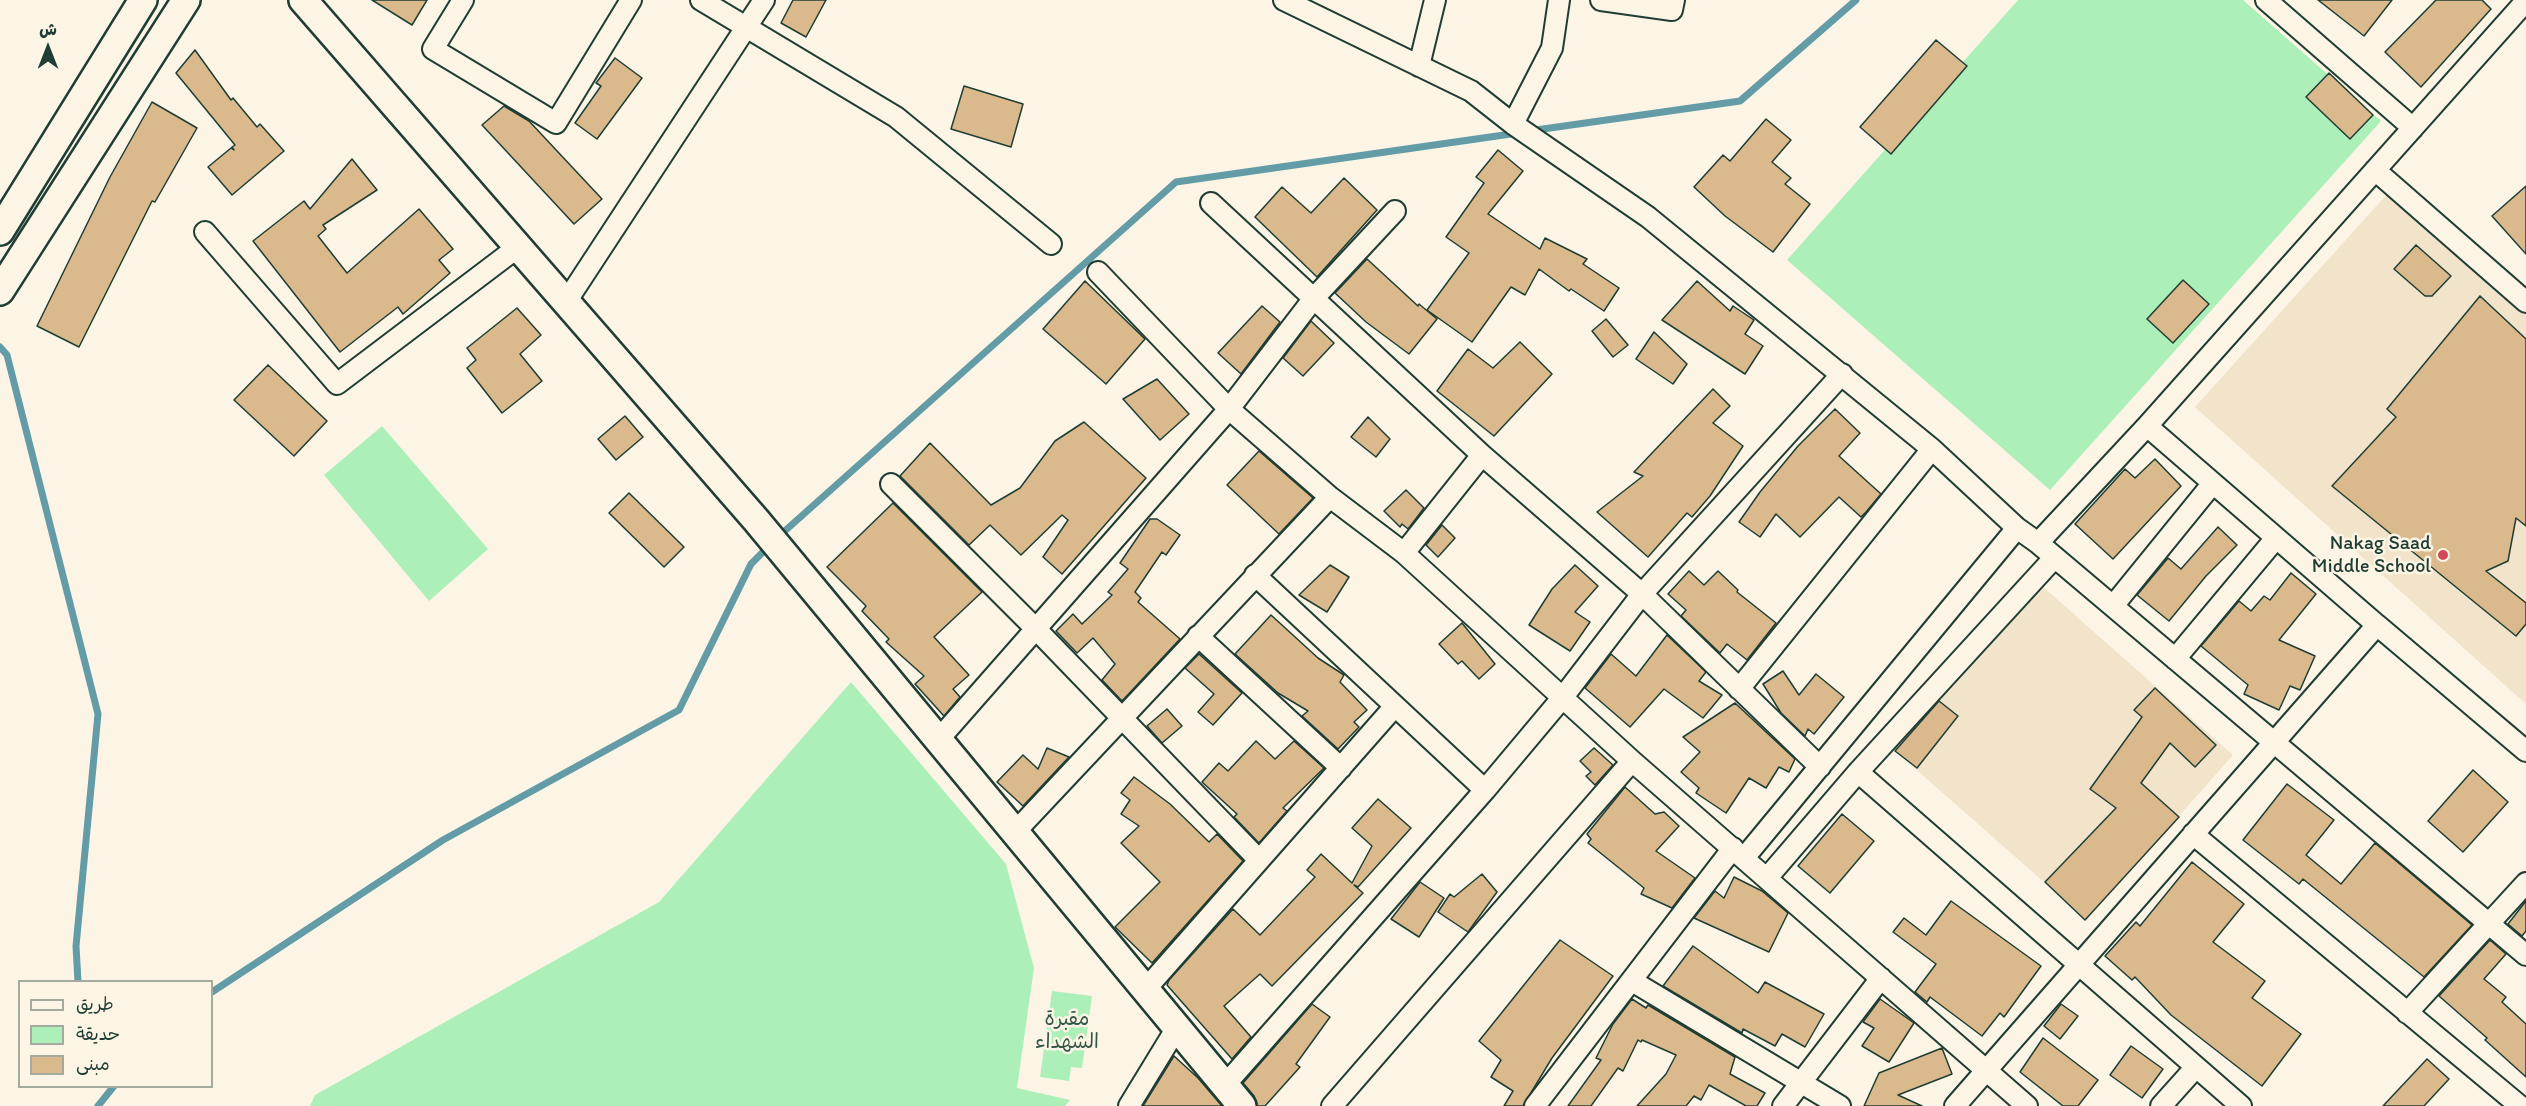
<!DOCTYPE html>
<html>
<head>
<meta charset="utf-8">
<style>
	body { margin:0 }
	#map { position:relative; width:2526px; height:1106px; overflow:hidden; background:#fcf5e5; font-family:Itim,"Playpen Sans Arabic",sans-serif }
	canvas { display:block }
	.legend { position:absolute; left:18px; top:980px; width:195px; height:108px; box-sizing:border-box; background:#fcf5e5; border:2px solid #a4ab9e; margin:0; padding:8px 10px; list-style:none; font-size:18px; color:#1f3d34 }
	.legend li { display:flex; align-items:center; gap:12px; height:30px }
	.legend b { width:30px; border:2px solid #a4ab9e }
	.north { position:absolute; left:18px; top:18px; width:60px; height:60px; -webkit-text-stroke:4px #fcf5e5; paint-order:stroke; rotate:0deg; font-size:16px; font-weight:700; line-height:24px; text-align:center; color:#1f3d34 }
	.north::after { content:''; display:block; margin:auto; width:21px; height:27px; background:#1f3d34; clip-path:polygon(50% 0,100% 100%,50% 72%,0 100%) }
</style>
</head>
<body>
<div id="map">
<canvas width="2526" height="1106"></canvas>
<ul class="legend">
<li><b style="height:8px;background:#fcf5e5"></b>طريق</li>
<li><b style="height:16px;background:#adefb8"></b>حديقة</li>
<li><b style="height:16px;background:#daba8d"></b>مبنى</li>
</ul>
<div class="north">ش</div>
</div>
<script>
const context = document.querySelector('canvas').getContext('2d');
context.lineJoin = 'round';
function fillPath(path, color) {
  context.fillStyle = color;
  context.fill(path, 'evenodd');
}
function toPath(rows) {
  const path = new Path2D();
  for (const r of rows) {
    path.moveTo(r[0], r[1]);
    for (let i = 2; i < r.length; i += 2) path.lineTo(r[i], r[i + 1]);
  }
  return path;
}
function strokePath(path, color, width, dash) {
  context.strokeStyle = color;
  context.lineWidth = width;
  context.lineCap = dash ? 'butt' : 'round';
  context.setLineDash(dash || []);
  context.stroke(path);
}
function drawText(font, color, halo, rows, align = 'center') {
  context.font = font + ' Itim,"Playpen Sans Arabic",sans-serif';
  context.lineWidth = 5;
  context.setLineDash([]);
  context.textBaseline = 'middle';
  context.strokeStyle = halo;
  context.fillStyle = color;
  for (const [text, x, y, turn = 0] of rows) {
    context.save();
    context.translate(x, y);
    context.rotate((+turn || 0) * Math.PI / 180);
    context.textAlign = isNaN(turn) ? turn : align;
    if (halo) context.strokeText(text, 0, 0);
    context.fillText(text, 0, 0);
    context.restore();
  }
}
fillPath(toPath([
	[2389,192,2526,315,2526,704,2195,407],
	[2041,585,2233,755,2087,920,1894,750]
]), '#f2e3cb');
fillPath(toPath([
	[2018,0,2243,0,2381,121,2050,490,1787,260],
	[382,426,488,549,429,601,324,475],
	[851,682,1006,864,1034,968,1017,1088,1070,1100,1065,1106,310,1106,315,1095,659,902],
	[1052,991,1092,996,1082,1068,1071,1067,1069,1081,1040,1077]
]), '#adefb8');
strokePath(toPath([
	[1529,131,1740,101,1856,0],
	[0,347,7,355,98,714,76,946,78,982],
	[778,537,1176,182,1518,133],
	[212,992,443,840,679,710,751,564,770,545],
	[98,1106,114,1086]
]), '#639ba6', 7);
const building = toPath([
	[372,0,427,0,412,25,372,0],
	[793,0,826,0,806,37,781,23,793,0],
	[2318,0,2392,0,2364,36,2318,0],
	[2436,0,2482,0,2491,9,2421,87,2385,52,2436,0],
	[1936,40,1967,66,1891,154,1860,127,1936,40],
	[195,50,231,100,233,98,257,127,260,124,284,151,232,195,208,167,231,148,234,150,232,147,235,145,176,73,195,50],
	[615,58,642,78,597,139,575,123,601,86,596,83,615,58],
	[2329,73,2373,115,2350,139,2306,97,2329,73],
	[964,86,1023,104,1011,147,951,129,964,86],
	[152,102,197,128,155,202,152,201,79,347,37,326,110,177,152,102],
	[504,106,529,121,602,199,574,224,482,125,504,106],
	[1766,119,1791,140,1772,162,1791,178,1785,184,1810,204,1773,252,1725,216,1694,187,1723,155,1730,161,1766,119],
	[1498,150,1523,171,1488,214,1540,249,1545,238,1587,259,1583,264,1619,288,1604,311,1571,289,1569,291,1539,269,1525,295,1511,287,1472,342,1427,310,1469,253,1446,237,1484,183,1476,177,1498,150],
	[352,159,377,190,323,225,326,229,318,236,347,273,419,209,453,249,439,260,450,273,403,314,398,307,340,352,253,241,304,201,310,209,352,159],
	[1344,178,1377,210,1317,277,1255,217,1282,187,1311,213,1344,178],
	[2526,186,2526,254,2492,216,2526,186],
	[2416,245,2451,276,2432,296,2425,296,2394,269,2416,245],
	[1367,259,1418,306,1419,304,1437,319,1409,354,1366,322,1335,293,1367,259],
	[2183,280,2209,304,2173,343,2147,319,2183,280],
	[1085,281,1145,339,1106,384,1043,329,1085,281],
	[1697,281,1730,311,1733,306,1754,320,1745,334,1763,346,1745,374,1662,320,1697,281],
	[2480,296,2526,339,2526,526,2516,518,2508,561,2486,571,2526,603,2526,624,2516,636,2332,486,2396,417,2387,409,2480,296],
	[1262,306,1280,322,1241,374,1218,353,1262,306],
	[517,308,541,335,520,354,542,381,502,413,467,368,476,360,467,348,517,308],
	[1606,319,1628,345,1613,357,1592,331,1606,319],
	[1311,321,1334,343,1303,376,1283,358,1311,321],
	[1654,332,1687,364,1673,384,1636,359,1654,332],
	[1520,342,1552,374,1494,436,1437,391,1468,349,1493,368,1520,342],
	[268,365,327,421,294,456,234,400,268,365],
	[1157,379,1189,414,1160,440,1123,399,1157,379],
	[1713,389,1730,406,1713,423,1743,446,1710,496,1692,517,1687,513,1648,557,1597,512,1643,476,1634,472,1713,389],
	[1835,409,1860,433,1839,456,1881,494,1866,512,1861,517,1839,497,1800,537,1776,514,1760,537,1739,522,1760,492,1798,446,1835,409],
	[625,416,643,437,616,460,598,439,625,416],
	[1368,417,1390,439,1376,457,1351,437,1368,417],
	[1084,422,1146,478,1062,574,1043,557,1068,520,1062,515,1021,555,990,525,969,545,900,476,930,443,991,505,1020,488,1055,441,1084,422],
	[1259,451,1313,498,1279,534,1227,485,1259,451],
	[2155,459,2181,486,2113,559,2075,524,2125,469,2135,478,2155,459],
	[1406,490,1424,508,1408,529,1402,524,1400,527,1384,511,1406,490],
	[629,493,684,547,664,567,609,513,629,493],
	[893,503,982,592,934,637,969,675,953,689,960,697,944,716,915,684,924,676,886,642,889,639,862,611,866,606,827,567,893,503],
	[1150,519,1157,519,1180,535,1166,555,1162,552,1135,592,1141,598,1138,602,1180,639,1122,701,1102,680,1115,664,1093,638,1077,653,1056,631,1073,614,1082,624,1112,595,1108,592,1128,569,1120,563,1150,519],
	[1442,525,1455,538,1438,557,1426,545,1442,525],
	[2218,527,2237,545,2206,576,2169,621,2137,595,2168,558,2181,569,2218,527],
	[1330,565,1349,577,1327,612,1299,595,1330,565],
	[1575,565,1598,586,1575,612,1590,622,1570,651,1529,625,1552,589,1575,565],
	[1689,571,1704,585,1718,571,1738,590,1737,592,1776,623,1747,660,1727,644,1720,653,1681,616,1686,610,1668,594,1689,571],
	[2291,573,2316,594,2279,640,2315,656,2300,690,2290,686,2279,710,2244,694,2248,685,2201,646,2239,601,2251,611,2264,596,2270,600,2291,573],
	[1271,615,1318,658,1344,675,1340,682,1367,710,1354,722,1359,727,1338,749,1302,716,1308,711,1278,693,1235,654,1271,615],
	[1462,623,1495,664,1479,679,1462,661,1458,664,1439,644,1462,623],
	[1667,635,1706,672,1699,681,1722,695,1703,718,1664,689,1630,727,1585,688,1611,654,1636,676,1667,635],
	[1199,654,1242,693,1213,725,1198,712,1214,694,1185,668,1199,654],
	[1783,671,1799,695,1816,674,1844,697,1814,734,1808,729,1805,736,1781,713,1763,684,1783,671],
	[2155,688,2216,745,2195,767,2170,743,2141,783,2179,817,2085,920,2045,882,2116,808,2090,789,2142,717,2134,710,2155,688],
	[1939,701,1958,716,1917,768,1895,751,1939,701],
	[1735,703,1795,759,1789,772,1779,767,1766,788,1749,778,1726,813,1696,793,1699,788,1681,772,1700,752,1683,737,1735,703],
	[1167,709,1182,726,1162,743,1147,726,1167,709],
	[1256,741,1275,759,1294,741,1324,768,1283,808,1287,811,1259,843,1234,817,1237,814,1202,782,1219,763,1228,771,1256,741],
	[1047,748,1069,757,1023,806,997,782,1023,755,1038,769,1047,748],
	[1594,748,1613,765,1595,785,1586,776,1591,772,1580,761,1594,748],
	[2473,770,2508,802,2463,852,2428,821,2473,770],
	[1134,777,1170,804,1209,842,1217,834,1243,861,1152,963,1115,927,1160,882,1121,843,1139,826,1121,814,1130,800,1121,793,1134,777],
	[2287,784,2334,820,2306,855,2341,884,2375,843,2472,925,2424,977,2303,879,2299,884,2243,840,2287,784],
	[1625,787,1655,814,1664,812,1679,826,1656,851,1695,878,1672,908,1641,894,1644,888,1588,843,1591,839,1587,834,1625,787],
	[1378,799,1411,828,1358,887,1354,885,1363,893,1272,986,1260,974,1224,1006,1251,1037,1232,1059,1167,985,1169,980,1233,909,1260,935,1315,877,1307,870,1321,854,1352,883,1372,846,1352,828,1378,799],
	[1842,814,1874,841,1830,893,1798,866,1842,814],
	[2192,862,2244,904,2213,942,2265,981,2252,998,2301,1034,2262,1086,2171,1015,2135,977,2132,980,2105,956,2136,922,2140,926,2192,862],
	[1482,874,1497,892,1468,932,1438,912,1450,894,1454,897,1482,874],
	[1734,877,1762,891,1788,913,1769,952,1694,918,1715,891,1724,898,1734,877],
	[1420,882,1444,898,1419,937,1391,919,1420,882],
	[1951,901,2041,966,2004,1017,2000,1013,1982,1036,1930,997,1927,1002,1915,992,1936,964,1893,932,1904,918,1926,935,1951,901],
	[2526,901,2526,931,2522,936,2508,924,2526,901],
	[1560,940,1613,976,1552,1058,1523,1106,1504,1106,1513,1091,1491,1077,1501,1060,1479,1041,1560,940],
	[2490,940,2506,954,2484,979,2506,997,2502,1002,2526,1024,2526,1077,2485,1040,2487,1038,2439,996,2490,940],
	[1693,946,1758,993,1765,982,1824,1014,1805,1047,1782,1034,1775,1046,1743,1029,1742,1033,1663,986,1693,946],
	[1632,999,1646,1008,1648,1005,1735,1057,1730,1074,1765,1093,1757,1106,1746,1106,1709,1085,1701,1100,1694,1096,1686,1106,1637,1106,1666,1074,1676,1055,1642,1040,1641,1042,1638,1040,1623,1071,1618,1068,1591,1106,1568,1106,1601,1060,1596,1058,1613,1024,1632,999],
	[1880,999,1914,1023,1889,1062,1862,1046,1874,1028,1863,1022,1880,999],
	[1312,1004,1330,1017,1296,1064,1300,1067,1265,1106,1257,1106,1254,1096,1243,1083,1312,1004],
	[2061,1004,2078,1016,2060,1039,2044,1026,2061,1004],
	[2043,1038,2098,1080,2078,1106,2063,1106,2020,1072,2043,1038],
	[2131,1046,2163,1069,2142,1098,2110,1075,2131,1046],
	[1942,1048,1952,1074,1898,1095,1922,1106,1864,1106,1879,1073,1942,1048],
	[1174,1056,1198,1078,1222,1106,1143,1106,1174,1056],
	[2427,1059,2449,1079,2424,1106,2383,1106,2427,1059]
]);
fillPath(building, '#daba8d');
strokePath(building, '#1f3d34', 1.5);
const street = toPath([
	[463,0,433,49,556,123,631,0],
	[701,0,896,117,1051,244],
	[1284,0,1471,91,1513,124,1648,217,1932,449,2017,528,2038,543,2526,955],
	[1601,0,1672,10,1674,0],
	[2266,0,2413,128],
	[1419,66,1435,0],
	[1513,124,1552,48,1559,0],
	[2375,170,2526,302],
	[1211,203,1482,455],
	[205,232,337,384,518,247],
	[1098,272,1229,409,1314,298,1395,211],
	[566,302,764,0],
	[891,484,1036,629,1259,860],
	[2038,543,2147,426,2526,1],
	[1404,553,1482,455,1642,594,1820,767],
	[1255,575,1485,790],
	[2113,606,2213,483],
	[2377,625,2526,751],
	[1198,636,1341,768],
	[2175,659,2276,538],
	[1739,689,1932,449],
	[939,739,1229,409,1330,497,1404,553,1632,761,2027,1106],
	[1858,772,2241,1106],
	[1015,832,1330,497],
	[2193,834,2520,1106],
	[1744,858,2017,528],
	[1767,878,1858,772,2055,557],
	[1632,981,1840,1106],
	[1144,991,1395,706],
	[2407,1013,2526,883],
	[1225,1085,1485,790,1563,697,1642,594,1842,374],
	[1129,1106,1176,1029],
	[1332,1106,1632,761],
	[1535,1106,1733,848],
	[1783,1106,1881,978],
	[1955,1106,2377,625,2147,426],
	[2161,1106,2196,1067]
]);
const secondary = toPath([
	[303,0,756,520,1242,1106],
	[0,231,143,0],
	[0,291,186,0]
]);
strokePath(street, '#1f3d34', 24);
strokePath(secondary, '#1f3d34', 32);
strokePath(street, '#fcf5e5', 20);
strokePath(secondary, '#fcf5e5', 27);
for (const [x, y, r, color] of [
	[2443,555,6,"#d1495b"]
]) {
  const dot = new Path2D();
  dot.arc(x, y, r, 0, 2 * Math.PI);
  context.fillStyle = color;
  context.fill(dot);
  strokePath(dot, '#fcf5e5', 2);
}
drawText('20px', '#1f3d34', '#fcf5e5', [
	["Nakag Saad",2431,544],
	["Middle School",2431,567]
], 'right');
drawText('20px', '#345848', '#fcf5e5', [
	["مقبرة",1067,1020],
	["الشهداء",1067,1043]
]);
</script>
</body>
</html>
